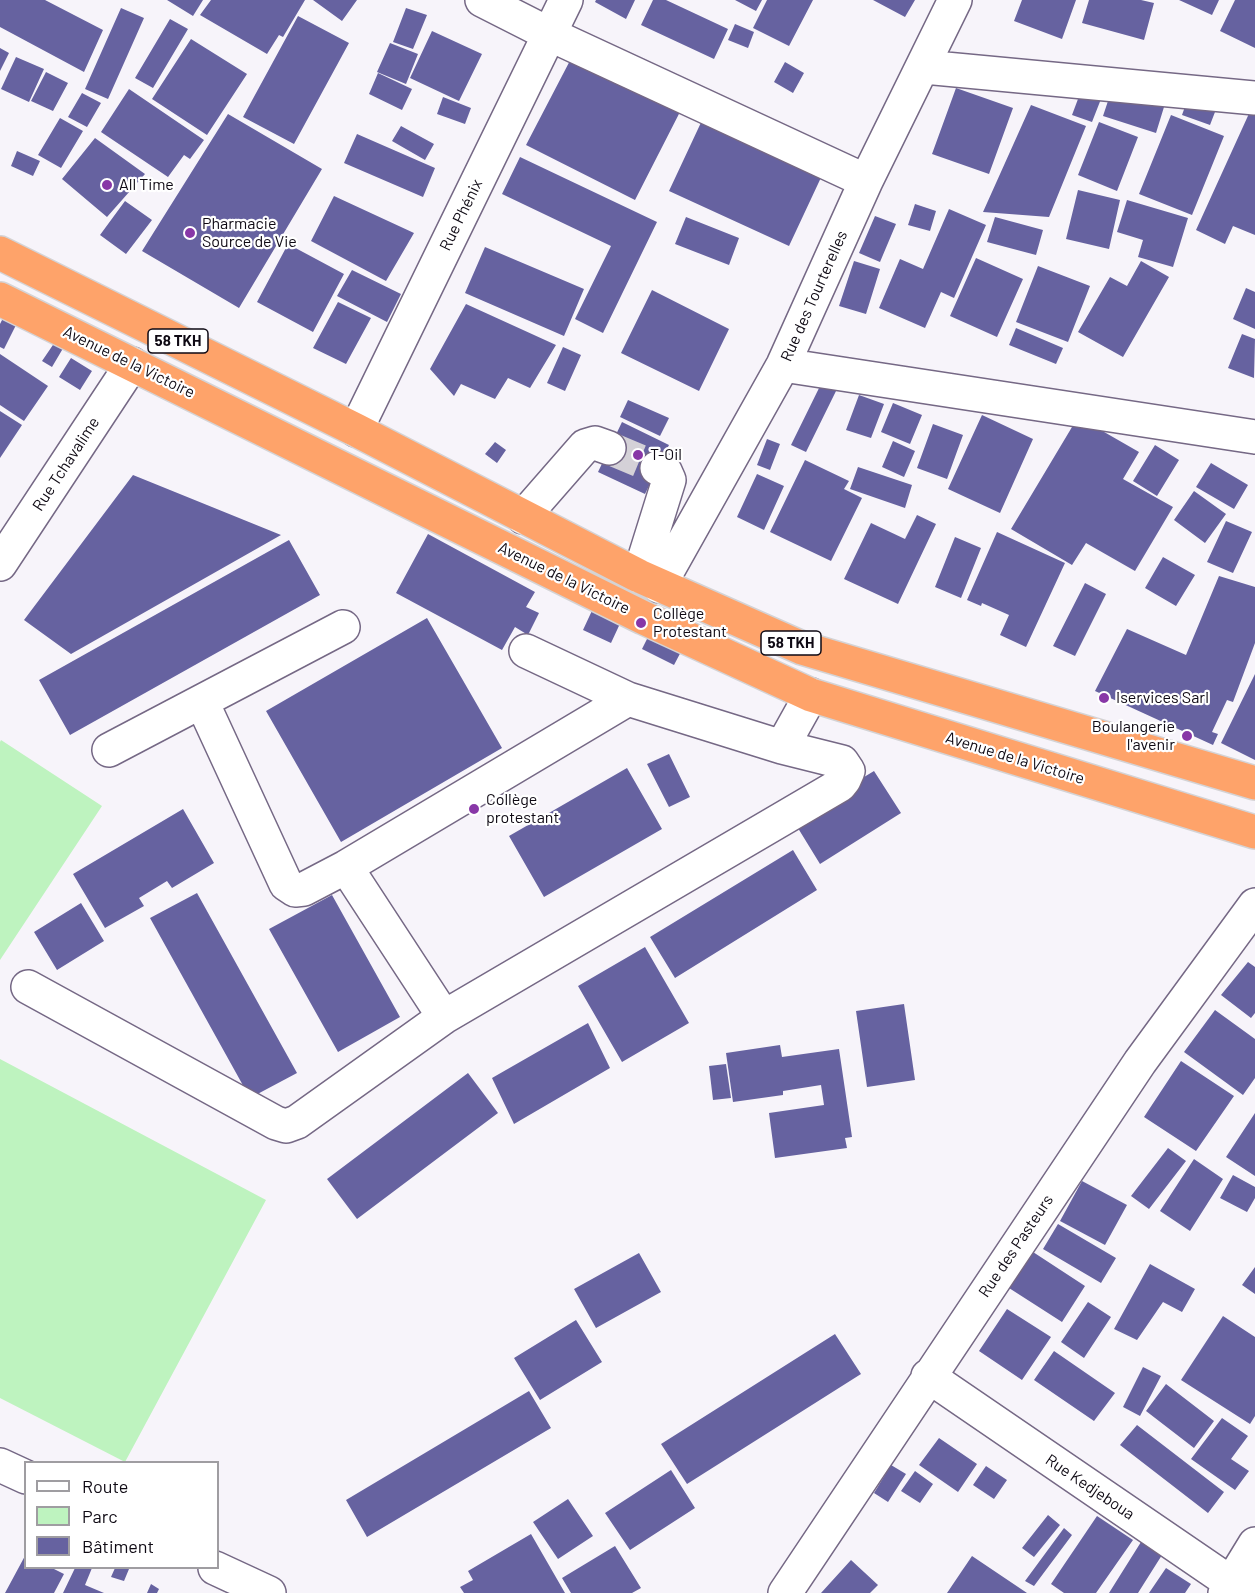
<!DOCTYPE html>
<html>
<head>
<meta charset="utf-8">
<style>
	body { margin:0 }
	#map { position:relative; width:1255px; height:1593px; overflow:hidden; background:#f7f4fa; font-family:Barlow,sans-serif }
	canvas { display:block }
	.legend { position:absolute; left:24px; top:1461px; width:195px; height:108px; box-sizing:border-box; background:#fff; border:2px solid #9f9da1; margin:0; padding:8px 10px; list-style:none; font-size:18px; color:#0e0913 }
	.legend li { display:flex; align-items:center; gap:12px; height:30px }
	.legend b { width:30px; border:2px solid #9f9da1 }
</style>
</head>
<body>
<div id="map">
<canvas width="1255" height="1593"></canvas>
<ul class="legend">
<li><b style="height:8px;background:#fff"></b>Route</li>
<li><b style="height:16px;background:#bef3bf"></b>Parc</li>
<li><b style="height:16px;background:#6662a0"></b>Bâtiment</li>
</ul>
</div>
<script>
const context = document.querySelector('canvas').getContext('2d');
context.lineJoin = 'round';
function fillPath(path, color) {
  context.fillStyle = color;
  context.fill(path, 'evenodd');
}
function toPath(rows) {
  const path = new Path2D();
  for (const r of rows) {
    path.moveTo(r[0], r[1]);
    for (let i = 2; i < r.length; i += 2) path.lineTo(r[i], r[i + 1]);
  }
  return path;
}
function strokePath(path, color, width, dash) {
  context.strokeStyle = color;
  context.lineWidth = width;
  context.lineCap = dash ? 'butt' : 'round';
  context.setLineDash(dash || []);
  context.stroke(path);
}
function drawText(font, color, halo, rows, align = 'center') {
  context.font = font + ' Barlow,sans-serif';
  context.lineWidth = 4.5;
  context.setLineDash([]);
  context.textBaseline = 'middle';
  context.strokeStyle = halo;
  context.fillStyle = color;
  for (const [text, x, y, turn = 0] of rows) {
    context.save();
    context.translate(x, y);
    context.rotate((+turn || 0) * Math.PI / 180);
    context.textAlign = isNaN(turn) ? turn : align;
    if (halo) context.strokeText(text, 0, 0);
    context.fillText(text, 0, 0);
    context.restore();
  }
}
fillPath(toPath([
	[1,740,102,806,0,960,0,742],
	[0,1059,266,1200,125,1462,0,1398]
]), '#bef3bf');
fillPath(toPath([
	[0,0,45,0,103,30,84,72,0,27],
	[167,0,203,0,193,16],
	[211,0,305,0,283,37,279,35,267,54,200,15],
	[313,0,357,0,342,21],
	[596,0,635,0,626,19,595,2],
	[653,0,666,0,728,29,714,59,641,25],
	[735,0,762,0,756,11],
	[767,0,813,0,789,46,753,28],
	[873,0,915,0,905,17],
	[1022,0,1076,0,1062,39,1014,21],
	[1089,0,1141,0,1154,3,1144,40,1082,23],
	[1179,0,1219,0,1212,15],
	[1235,0,1255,0,1255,48,1220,31],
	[121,8,144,18,108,99,85,89],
	[406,8,427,15,413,49,393,42],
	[298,16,349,43,294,144,243,117],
	[170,19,188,29,153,88,135,78],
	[735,24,754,32,748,48,728,40],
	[432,31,482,54,459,101,410,78],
	[191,39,247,74,207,135,152,99],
	[390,43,418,54,406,84,377,72],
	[0,48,9,53,0,71],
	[575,51,683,106,635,200,526,145],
	[16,57,44,69,29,102,1,89],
	[785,62,804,73,793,93,774,82],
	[46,72,68,83,53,111,31,101],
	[378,73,412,89,402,110,369,94],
	[956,88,1013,108,989,174,932,154],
	[129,89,204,140,190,159,184,155,168,177,101,132],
	[1081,91,1101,99,1092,122,1072,115],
	[1111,92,1164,107,1156,133,1103,116],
	[82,93,101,103,87,127,68,117],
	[443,97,471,108,465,124,437,114],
	[1187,101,1215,112,1210,125,1182,115],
	[1031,105,1086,126,1049,217,983,212],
	[1252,107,1255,108,1255,235,1233,226,1225,244,1196,230],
	[228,114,322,169,239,308,142,251],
	[705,114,825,169,789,246,669,191],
	[1171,115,1224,136,1192,215,1139,194],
	[60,118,83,131,61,168,38,155],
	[1099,122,1138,137,1117,191,1078,175],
	[401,126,434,144,425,160,392,141],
	[357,134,435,168,423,197,344,163],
	[95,138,145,174,107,217,62,179],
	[17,151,40,161,33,176,11,166],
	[520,157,657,222,603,333,575,319,611,246,502,194],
	[1078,190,1120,200,1109,249,1066,239],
	[334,196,414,233,386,281,311,241],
	[1127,200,1188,218,1173,267,1138,257,1143,240,1117,232],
	[125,201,152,220,126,254,100,235],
	[915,204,936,211,930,231,908,225],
	[949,209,986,225,954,298,941,292,925,328,879,308,900,259,923,269],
	[875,216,896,224,880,262,859,253],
	[686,217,739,238,729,265,675,244],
	[995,217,1043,230,1036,255,987,242],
	[288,244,344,274,313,332,257,302],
	[485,247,584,289,564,336,465,293],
	[976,258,1023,279,997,337,950,316],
	[854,261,880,269,866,314,839,306],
	[1141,261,1169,277,1123,357,1078,332,1110,277,1127,286],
	[1038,266,1090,286,1068,342,1016,322],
	[352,270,401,294,387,322,337,296],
	[1246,288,1255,292,1255,329,1233,319],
	[652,290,729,329,699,391,621,353],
	[338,302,371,318,346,364,313,348],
	[466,304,556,345,530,388,508,378,495,399,461,384,454,396,430,369],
	[5,314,18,321,4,349,0,347,0,324],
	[1016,328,1063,348,1056,364,1009,345],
	[1242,334,1255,339,1254,378,1228,368],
	[57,339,65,345,52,367,42,361],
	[563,347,581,355,565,391,547,383],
	[0,354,48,386,24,421,0,405],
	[71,358,92,371,80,390,59,377],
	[822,382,837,389,806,452,791,445],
	[859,395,884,404,871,438,846,430],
	[628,400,669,418,660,436,620,417],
	[893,403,922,415,910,444,881,432],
	[0,411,22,425,0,458],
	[982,415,1033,439,1000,513,948,489],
	[1078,417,1139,452,1123,479,1173,507,1135,571,1086,543,1072,565,1011,529],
	[622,422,669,445,645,494,598,472],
	[933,424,963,435,947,479,917,468],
	[767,439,780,444,770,470,757,465],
	[893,441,915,451,904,477,882,467],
	[495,442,506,450,497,463,485,454],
	[1155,445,1179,460,1157,496,1133,481],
	[805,460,849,481,844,489,862,498,831,561,770,532],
	[1211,463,1248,485,1234,509,1196,487],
	[858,467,912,485,905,508,850,489],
	[757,474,784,486,764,530,737,517],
	[133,475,281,535,71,654,24,620],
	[1194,491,1226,514,1205,543,1174,520],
	[917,515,936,524,898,604,844,579,871,523,905,539],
	[1226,521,1252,532,1233,573,1207,562],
	[997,532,1065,563,1026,647,1000,635,1009,615,982,603,981,606,967,600],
	[428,534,535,592,526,607,539,613,528,635,515,627,502,650,396,593],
	[955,537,981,548,961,598,935,587],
	[289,540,320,595,70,735,39,680],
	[1163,557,1195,575,1176,606,1145,588],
	[1219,576,1255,587,1255,643,1233,702,1227,700,1212,732,1218,734,1213,745,1095,691,1127,629,1186,655],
	[1085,583,1106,594,1075,656,1053,646],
	[596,602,624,615,611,643,583,630],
	[427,618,502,748,341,842,266,711],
	[652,629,684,646,674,665,642,649],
	[1255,674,1255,760,1221,743],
	[669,754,690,797,669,807,647,764],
	[627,768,662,829,544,897,509,836],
	[874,771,901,813,820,864,793,820],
	[183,809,214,863,172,888,167,881,139,898,144,906,105,928,73,874],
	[793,850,817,890,675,978,650,937],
	[197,893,297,1073,250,1098,150,918],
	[332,895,400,1017,338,1052,269,929],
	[81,903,104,941,57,970,34,932],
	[645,947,689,1023,622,1062,578,986],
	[1248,962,1255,967,1255,1013,1251,1018,1221,995],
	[904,1004,915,1080,867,1087,856,1011],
	[1215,1010,1255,1039,1255,1078,1243,1095,1184,1052],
	[588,1023,610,1068,514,1124,492,1078],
	[780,1045,782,1057,839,1049,852,1137,845,1138,847,1148,775,1158,769,1113,824,1105,821,1085,783,1091,783,1095,733,1102,726,1053],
	[1181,1061,1234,1096,1196,1151,1144,1117],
	[726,1064,731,1098,713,1100,709,1066],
	[468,1073,498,1113,357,1219,327,1179],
	[1255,1113,1255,1176,1226,1157],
	[1168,1148,1186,1161,1149,1209,1131,1196],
	[1194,1159,1223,1179,1190,1231,1160,1211],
	[1233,1175,1255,1187,1255,1198,1247,1212,1220,1198],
	[1082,1181,1127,1205,1105,1245,1060,1221],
	[1058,1224,1116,1258,1101,1283,1043,1249],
	[1033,1252,1085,1286,1062,1322,1009,1288],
	[639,1253,661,1292,596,1328,574,1289],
	[1150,1264,1195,1289,1182,1312,1163,1302,1137,1340,1114,1329],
	[1255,1267,1255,1294,1242,1285],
	[1088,1302,1111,1317,1084,1358,1061,1342],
	[1007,1309,1051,1337,1022,1380,979,1351],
	[1223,1316,1255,1337,1255,1416,1250,1424,1181,1380],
	[576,1320,602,1362,540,1400,514,1358],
	[835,1334,861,1374,687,1484,661,1444],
	[1054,1351,1115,1393,1094,1421,1034,1380],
	[1143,1367,1161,1376,1140,1416,1123,1407],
	[1166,1384,1214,1421,1194,1448,1146,1411],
	[529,1391,551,1428,367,1537,346,1500],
	[1222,1418,1248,1436,1231,1459,1249,1471,1235,1490,1191,1459],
	[1137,1425,1224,1492,1208,1513,1120,1445],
	[939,1438,977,1464,958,1492,919,1465],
	[891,1465,906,1474,888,1502,874,1493],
	[986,1466,1007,1480,994,1499,973,1485],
	[671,1470,695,1508,630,1550,605,1513],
	[915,1471,933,1484,920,1503,901,1491],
	[568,1499,593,1536,558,1559,533,1522],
	[1048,1515,1060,1525,1034,1557,1022,1548],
	[1097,1516,1133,1540,1096,1593,1064,1593,1051,1584],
	[1064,1528,1072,1535,1034,1586,1025,1581],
	[531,1534,565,1593,464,1593,460,1587,473,1580,468,1571],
	[1141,1542,1162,1555,1138,1593,1109,1593],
	[615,1546,641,1588,632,1593,571,1593,562,1578],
	[26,1554,26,1568,52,1568,64,1574,54,1593,5,1593],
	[972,1556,1027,1593,947,1593],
	[851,1560,878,1585,870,1593,821,1593],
	[75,1568,92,1568,85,1585,104,1593,63,1593],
	[115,1568,129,1569,124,1581,111,1577],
	[1166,1568,1191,1584,1185,1593,1149,1593],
	[151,1584,159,1589,157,1593,147,1593]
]), '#6662a0');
strokePath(toPath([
	[609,448,657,468]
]), '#d4d1d7', 33, [33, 16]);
const minor = toPath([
	[482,0,549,34,866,181],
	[924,67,1255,98],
	[783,365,1255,437],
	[356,430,566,0],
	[523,517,585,446,595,443,609,448],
	[0,564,132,364],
	[639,576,669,480,665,471,657,468],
	[659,586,783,365,866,181,955,0],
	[202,702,286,884,295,890,304,889,346,867,628,699],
	[782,747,811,695],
	[109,750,343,627],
	[346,867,444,1017],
	[28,987,276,1123,286,1126,297,1122,444,1017,840,785,844,780,848,771,842,762,782,747,628,699,526,651],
	[928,1376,1231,1583,1255,1593],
	[0,1465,26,1477],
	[215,1568,269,1593],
	[785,1593,1140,1062,1255,905],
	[1225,1593,1255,1544]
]);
const highway = toPath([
	[0,253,356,430,639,576,802,648,1255,783],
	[0,299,644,618,811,695,1255,832]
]);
strokePath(minor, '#756885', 36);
strokePath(highway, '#d4d3d5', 36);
strokePath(minor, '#fff', 33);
strokePath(highway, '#fea36a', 33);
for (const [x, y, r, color] of [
	[107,185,6,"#8837a7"],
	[190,233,6,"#8837a7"],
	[638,455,6,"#8837a7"],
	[641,623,6,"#8837a7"],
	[1104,698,6,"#8837a7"],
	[1187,736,6,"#8837a7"],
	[474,809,6,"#8837a7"]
]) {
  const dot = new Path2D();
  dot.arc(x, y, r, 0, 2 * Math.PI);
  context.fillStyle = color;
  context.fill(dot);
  strokePath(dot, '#fff', 2);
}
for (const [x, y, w] of [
	[178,341,60],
	[791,643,60]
]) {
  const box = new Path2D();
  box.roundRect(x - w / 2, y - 12, w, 24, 4.5);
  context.fillStyle = '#fff';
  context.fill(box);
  strokePath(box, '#0e0913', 1.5);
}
drawText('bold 15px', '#0e0913', null, [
	["58 TKH",178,341],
	["58 TKH",791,643]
]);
drawText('16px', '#0e0913', '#fff', [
	["All Time",119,185],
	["Pharmacie",202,224],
	["Source de Vie",202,242],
	["T-Oil",650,455],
	["Collège",653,614],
	["Protestant",653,632],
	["Iservices Sarl",1116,698],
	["Boulangerie",1175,727,"right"],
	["l'avenir",1175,745,"right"],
	["Collège",486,800],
	["protestant",486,818]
], 'left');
drawText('16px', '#0e0913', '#fff', [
	["Rue Phénix",461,215,-64],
	["Rue des Tourterelles",814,296,-66],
	["Avenue de la Victoire",129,362,26],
	["Rue Tchavalime",66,464,-57],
	["Avenue de la Victoire",564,578,26],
	["Avenue de la Victoire",1015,758,17],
	["Rue des Pasteurs",1016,1246,-56],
	["Rue Kedjeboua",1090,1487,34]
]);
</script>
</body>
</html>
